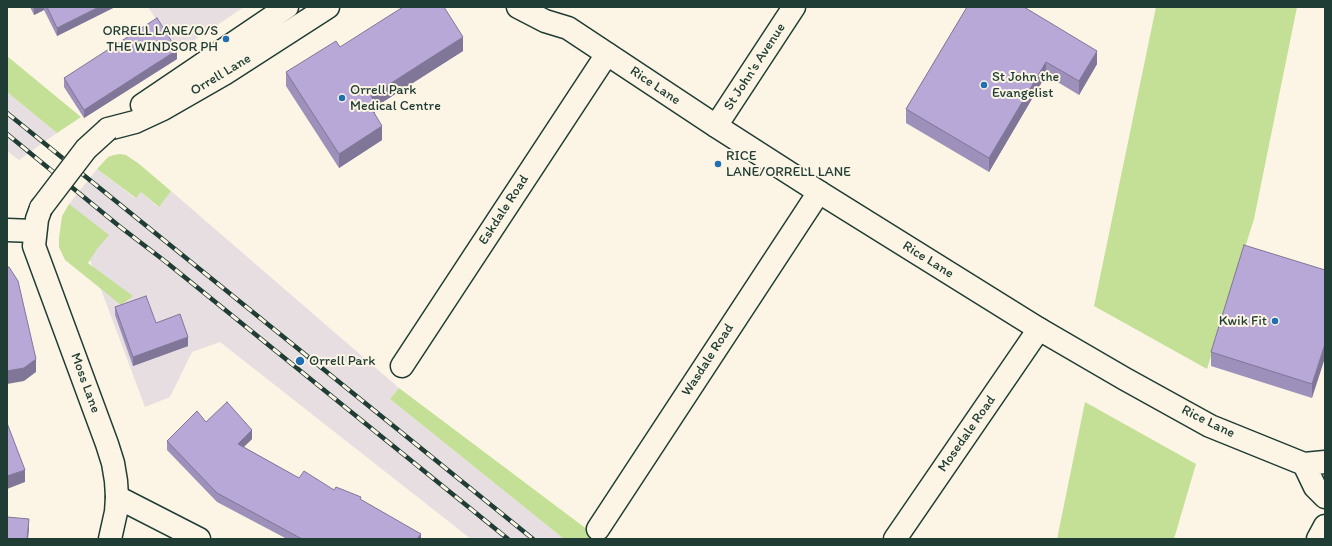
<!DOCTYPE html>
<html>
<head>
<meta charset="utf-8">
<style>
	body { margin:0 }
	#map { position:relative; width:1332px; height:546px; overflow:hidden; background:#fcf5e5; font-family:Itim,sans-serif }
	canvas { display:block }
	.frame { position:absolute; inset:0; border:8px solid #1f3d34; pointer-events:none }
</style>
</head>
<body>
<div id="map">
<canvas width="1332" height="546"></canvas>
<div class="frame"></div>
</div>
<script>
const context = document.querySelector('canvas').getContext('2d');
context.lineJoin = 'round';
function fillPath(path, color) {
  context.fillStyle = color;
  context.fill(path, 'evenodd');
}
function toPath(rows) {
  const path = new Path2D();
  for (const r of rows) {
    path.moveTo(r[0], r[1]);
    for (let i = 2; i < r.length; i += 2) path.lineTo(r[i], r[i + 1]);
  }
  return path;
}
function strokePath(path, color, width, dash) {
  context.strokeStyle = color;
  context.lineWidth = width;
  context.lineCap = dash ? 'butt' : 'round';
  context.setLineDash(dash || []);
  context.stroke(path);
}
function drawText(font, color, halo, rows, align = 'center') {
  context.font = font + ' Itim,sans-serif';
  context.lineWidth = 4;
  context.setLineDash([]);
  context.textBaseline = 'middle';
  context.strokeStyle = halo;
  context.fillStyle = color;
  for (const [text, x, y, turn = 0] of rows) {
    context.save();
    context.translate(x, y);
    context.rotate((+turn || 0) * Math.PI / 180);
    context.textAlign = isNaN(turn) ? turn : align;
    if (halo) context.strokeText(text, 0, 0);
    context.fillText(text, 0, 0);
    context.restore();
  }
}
fillPath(toPath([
	[148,7,244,7,177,52],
	[7,92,57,133,19,160,7,151],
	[97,169,135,198,141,192,158,207,171,191,399,388,390,399,564,539,471,539,220,342,192,352,170,397,145,407,69,204]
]), '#e7dee1');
fillPath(toPath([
	[1156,7,1297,7,1254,219,1207,369,1094,306],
	[7,56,81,117,57,133,7,92],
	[120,154,126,155,138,163,171,191,159,207,141,192,136,198,97,169,108,157,114,155],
	[69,204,109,235,97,249,88,263,133,296,121,305,65,260,59,247,59,238,62,216],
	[399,388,600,539,564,539,390,399],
	[1085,402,1196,464,1174,539,1057,539]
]), '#c4e097');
const minor = toPath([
	[716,126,794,7],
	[402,366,607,54],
	[117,497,199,539],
	[598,529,819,192],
	[895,539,1039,329],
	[1318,539,1325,526]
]);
const tertiary = toPath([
	[7,230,34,231]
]);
const primary = toPath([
	[142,105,287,7],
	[108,129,135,122,163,109,224,74,328,7],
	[41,208,37,219,34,246,107,444,113,463,116,481,117,497,116,512,110,539]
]);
const trunk = toPath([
	[518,7,545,21,568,28,716,126,819,192,1039,329,1125,379,1210,426,1304,464,1325,462],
	[1304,464,1315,487,1325,497]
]);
strokePath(minor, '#1f3d34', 25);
strokePath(tertiary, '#1f3d34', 25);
strokePath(primary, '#1f3d34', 25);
strokePath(trunk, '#1f3d34', 25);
strokePath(minor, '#fcf5e5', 22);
strokePath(tertiary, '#fcf5e5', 22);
strokePath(primary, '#fcf5e5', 22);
strokePath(trunk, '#fcf5e5', 22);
const rail = toPath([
	[7,113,533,539],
	[7,134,119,226,166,262,508,539]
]);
strokePath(rail, '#1f3d34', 4.5);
strokePath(rail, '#fcf5e5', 3, [9]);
const primaryBridge = toPath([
	[41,208,86,149,108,129]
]);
strokePath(primaryBridge, '#1f3d34', 25, []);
strokePath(primaryBridge, '#fcf5e5', 22);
fillPath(toPath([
	[30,7,115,7,57,36,44,10,34,15],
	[967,7,1097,64,1079,95,1046,75,989,172,906,123,906,109],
	[340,47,463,51,375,107,375,114,382,140,339,168,286,86,286,72],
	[177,59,84,118,64,87,64,78],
	[1325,270,1312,398,1211,366,1211,352],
	[115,307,156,323,188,346,133,366,115,315],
	[206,422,252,439,244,447,299,478,361,500,421,539,287,539,217,502,167,450,167,441]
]), '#9d90ba');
fillPath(toPath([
	[34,7,44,7,44,10,34,15],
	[99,7,115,7,57,36,57,28],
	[463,37,463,51,375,107,375,116,370,106,371,96],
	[177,50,177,59,84,118,84,110],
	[1097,51,1097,64,1079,95,1079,81],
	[1046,62,1046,75,989,172,989,158],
	[382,126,382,140,339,168,339,154],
	[188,337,188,346,133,366,133,357],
	[1325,344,1325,358,1312,398,1312,384],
	[36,359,36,372,24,381,7,384,7,371],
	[252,430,252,439,238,452,238,444],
	[25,470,25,482,7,489,7,476],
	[29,519,29,530,28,539,27,539],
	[421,534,421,539,417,539]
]), '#807697');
const building = toPath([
	[47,7,99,7,57,28,47,7],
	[403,7,444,7,463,37,371,96,375,103,370,106,382,126,339,154,286,72,336,41,340,47,403,7],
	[967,7,1024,7,1097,51,1079,81,1046,62,989,158,906,109,967,7],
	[157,18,177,50,84,110,64,78,157,18],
	[1244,245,1325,270,1325,344,1312,384,1211,352,1244,245],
	[7,267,9,267,18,281,36,359,24,368,7,371,7,267],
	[146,296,156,323,180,314,188,337,133,357,115,307,146,296],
	[227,402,252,430,238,444,299,478,304,471,334,490,336,487,361,497,360,499,421,534,417,539,302,539,217,493,167,441,197,411,206,422,227,402],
	[7,423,25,470,7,476,7,423],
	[7,517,29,519,27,539,7,539,7,517]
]);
fillPath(building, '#b7a8d8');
strokePath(building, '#807697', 1);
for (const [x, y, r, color] of [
	[226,39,4,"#1f6fb2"],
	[984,85,4,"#1f6fb2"],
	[342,98,4,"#1f6fb2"],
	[718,164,4,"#1f6fb2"],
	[1275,321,4,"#1f6fb2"],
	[300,361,5,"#1f6fb2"]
]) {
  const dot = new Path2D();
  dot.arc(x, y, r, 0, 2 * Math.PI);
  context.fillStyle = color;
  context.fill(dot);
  strokePath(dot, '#fcf5e5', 1.5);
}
drawText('14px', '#1f3d34', '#fcf5e5', [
	["ORRELL LANE/O/S",218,31,"right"],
	["THE WINDSOR PH",218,47,"right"],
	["St John the",992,77],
	["Evangelist",992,93],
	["Orrell Park",350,90],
	["Medical Centre",350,106],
	["RICE",726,156],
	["LANE/ORRELL LANE",726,172],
	["Kwik Fit",1267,321,"right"],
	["Orrell Park",309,361]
], 'left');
drawText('14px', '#1f3d34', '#fcf5e5', [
	["St John's Avenue",755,67,-57],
	["Orrell Lane",221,75,-31],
	["Rice Lane",655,86,34],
	["Eskdale Road",504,210,-57],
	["Rice Lane",928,260,32],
	["Wasdale Road",708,360,-57],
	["Moss Lane",85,383,70],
	["Rice Lane",1208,422,26],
	["Mosedale Road",967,434,-55]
]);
</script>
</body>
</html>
